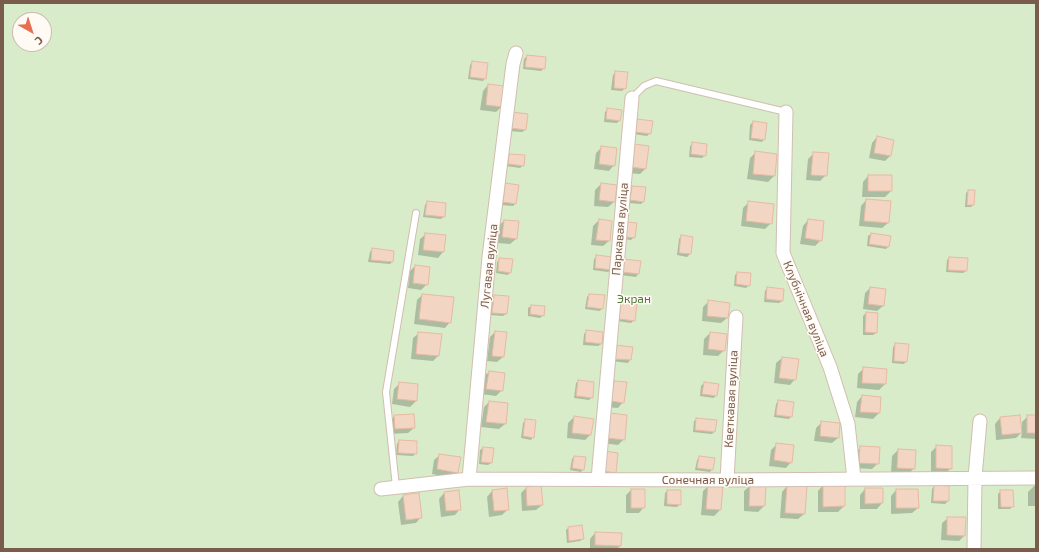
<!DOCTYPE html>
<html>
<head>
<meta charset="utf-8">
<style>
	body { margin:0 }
	#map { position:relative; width:1039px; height:552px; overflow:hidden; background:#fdf6ec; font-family:"Exo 2",sans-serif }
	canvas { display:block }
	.frame { position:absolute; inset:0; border:4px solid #7a5c4d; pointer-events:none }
	.north { position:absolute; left:12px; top:12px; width:40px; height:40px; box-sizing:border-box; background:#fffaf3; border:1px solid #cabbb1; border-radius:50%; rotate:141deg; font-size:11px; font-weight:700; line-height:16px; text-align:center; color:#7a5c4d }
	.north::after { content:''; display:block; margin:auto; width:14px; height:18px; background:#e76f51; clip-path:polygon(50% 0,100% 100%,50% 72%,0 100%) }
</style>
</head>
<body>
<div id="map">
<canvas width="1039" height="552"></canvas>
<div class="frame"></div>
<div class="north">С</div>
</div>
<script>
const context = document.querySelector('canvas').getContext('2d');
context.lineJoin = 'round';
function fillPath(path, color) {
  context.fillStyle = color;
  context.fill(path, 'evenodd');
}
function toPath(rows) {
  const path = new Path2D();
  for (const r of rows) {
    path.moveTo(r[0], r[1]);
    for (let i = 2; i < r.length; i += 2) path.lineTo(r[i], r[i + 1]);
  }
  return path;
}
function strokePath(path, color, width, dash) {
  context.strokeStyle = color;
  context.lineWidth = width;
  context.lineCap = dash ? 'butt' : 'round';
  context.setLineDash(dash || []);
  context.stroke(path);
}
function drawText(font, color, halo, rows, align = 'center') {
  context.font = font + ' "Exo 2",sans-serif';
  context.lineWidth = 3;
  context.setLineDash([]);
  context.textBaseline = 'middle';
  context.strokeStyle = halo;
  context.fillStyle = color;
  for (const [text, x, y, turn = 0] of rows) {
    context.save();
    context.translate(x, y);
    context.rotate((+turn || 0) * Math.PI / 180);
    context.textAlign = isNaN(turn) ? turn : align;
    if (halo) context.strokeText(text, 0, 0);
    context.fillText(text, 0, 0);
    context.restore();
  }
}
fillPath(toPath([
	[3,3,1036,3,1036,549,3,549],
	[20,20,44,20,44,44,20,44]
]), '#d8ecc9');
fillPath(toPath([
	[527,56,544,68,541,71,523,69,524,59],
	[472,62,485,78,483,81,468,79,470,65],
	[616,72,625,88,622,91,611,90,613,75],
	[488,85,502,106,496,112,480,110,483,91],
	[608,109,619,121,617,123,604,122,605,112],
	[512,113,525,130,522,132,508,131],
	[637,120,650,133,647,136,633,134,634,123],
	[753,122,764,139,762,142,749,140,750,125],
	[877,137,891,155,885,161,869,158,872,143],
	[693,143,705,155,702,158,689,157,690,146],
	[648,146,645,169,640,174,626,173],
	[601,148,614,165,609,171,594,169,596,153],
	[756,152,776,154,774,176,768,182,747,179,750,158],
	[814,153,826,175,820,181,806,180,808,159],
	[510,155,523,165,520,168,506,166,507,157],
	[868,176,891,176,891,191,885,197,862,197,863,182],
	[506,184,515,204,513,206,501,205,503,187],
	[601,184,614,202,608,207,594,206,595,190],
	[632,187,643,202,641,204,628,203,629,189],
	[968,191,973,205,971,207,965,207,966,193],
	[866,200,888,223,882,228,859,226,861,206],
	[427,202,444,216,441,219,423,217,425,205],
	[748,203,771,223,765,229,741,226,743,208],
	[599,220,609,241,603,246,591,245,593,226],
	[808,220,821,240,815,246,800,244,803,226],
	[504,221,516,239,510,244,497,243,498,226],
	[625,226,634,237,631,240,624,239],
	[426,234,445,236,443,252,438,258,418,255,420,239],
	[871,234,888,247,886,249,867,246,868,236],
	[681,236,692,238,690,254,687,257,677,255,679,239],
	[372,249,392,262,390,264,368,262,370,252],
	[597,256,611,269,608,272,593,270,594,259],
	[949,258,966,271,963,273,946,272,947,260],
	[500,259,510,272,508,275,496,273,497,262],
	[622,262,640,262,638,274,636,277,620,275],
	[415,266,427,284,421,290,408,288,410,271],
	[737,273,749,285,746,288,734,286,735,275],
	[767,288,782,301,779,303,764,302,765,291],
	[870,288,883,306,877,311,863,309,865,293],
	[422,295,450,322,445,328,414,324,417,300],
	[589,295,602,308,600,311,585,309,587,297],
	[494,296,506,314,503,316,490,315,492,298],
	[709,301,727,318,721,323,702,321,703,307],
	[622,303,634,320,631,323,617,321,619,306],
	[531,306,543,315,540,318,528,316,528,308],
	[866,313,876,333,873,335,863,335,863,316],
	[587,331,601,344,598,346,583,345,584,334],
	[495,332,503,357,497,362,487,361,490,337],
	[419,333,438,356,433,361,411,359,413,338],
	[710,333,724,350,718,356,703,355,704,339],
	[896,344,906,361,904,364,892,363,893,347],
	[631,348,630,360,628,363,611,361],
	[782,358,795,379,790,385,774,383,776,363],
	[864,368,885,384,879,390,857,388,858,374],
	[489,372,502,390,496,396,481,394,483,377],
	[578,381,592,397,589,400,574,398,576,383],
	[614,382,623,402,618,408,606,407,608,387],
	[400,383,417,385,416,401,410,407,392,404,394,389],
	[704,383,716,395,714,398,700,396,701,386],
	[862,396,880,397,879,413,873,419,855,417,857,402],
	[778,401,791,416,789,419,774,417,776,404],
	[489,402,505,424,499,429,481,427,484,407],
	[610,414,624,439,618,445,602,443],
	[395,416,414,428,408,433,390,434,389,421],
	[1028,416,1036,416,1036,439,1021,438,1022,432,1016,438,996,440,995,424,1000,418,1022,427,1022,422],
	[574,417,590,435,585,440,567,438,568,423],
	[697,419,714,432,712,434,693,432,694,421],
	[526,420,533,437,531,440,521,438,523,423],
	[822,422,838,438,832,443,814,441,816,428],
	[399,441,416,453,413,456,396,455,397,444],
	[777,444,791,462,786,468,769,466,771,450],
	[937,446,951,468,945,474,931,473,931,452],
	[861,447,878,463,872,469,854,468,855,453],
	[483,448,491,463,488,465,479,464,480,450],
	[898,450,914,468,909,474,891,473,892,456],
	[617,454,615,472,612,475,601,474],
	[440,455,457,472,452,478,432,474,434,460],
	[574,457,583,469,581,472,570,470,572,459],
	[699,458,712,469,710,472,695,470,697,460],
	[709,485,722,486,720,510,714,516,701,515,703,491],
	[823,485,844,506,838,512,818,512,818,491],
	[750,486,764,506,758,512,744,511,744,491],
	[787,486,804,514,798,519,780,518,782,492],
	[934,486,948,501,945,504,931,503,932,489],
	[1034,486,1036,486,1036,506,1028,506,1028,492],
	[526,488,542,505,536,510,522,511,521,493],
	[865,489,882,503,877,509,860,509,860,495],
	[631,490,644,507,639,513,626,513,626,495],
	[896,490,918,508,912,513,891,514,891,496],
	[492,491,508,509,502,515,489,517,487,497],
	[667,491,680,504,677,507,664,506,665,493],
	[1001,491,1013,506,1010,509,998,509,998,494],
	[444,493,460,509,455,515,441,517,439,499],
	[403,496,421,517,416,523,401,525,398,502],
	[948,518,964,536,959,541,941,540,942,523],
	[568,528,583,539,580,541,567,543,566,530],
	[595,533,620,546,617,549,590,549,590,539]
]), '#0003');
const building = toPath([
	[527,55,546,57,545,69,525,67,527,55],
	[472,61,488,63,486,79,470,77,472,61],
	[615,71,628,72,626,89,614,88,615,71],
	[488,84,505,86,503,107,486,105,488,84],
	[607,108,622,110,620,121,606,119,607,108],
	[512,112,528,114,526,130,510,128,512,112],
	[637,119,653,121,651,134,635,132,637,119],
	[753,121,767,123,765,140,751,138,753,121],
	[877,136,894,140,891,156,874,153,877,136],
	[692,142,707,144,706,156,691,154,692,142],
	[634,144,649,146,646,169,631,167,634,144],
	[601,146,617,148,615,166,599,164,601,146],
	[755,151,777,154,775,176,753,174,755,151],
	[813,152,829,153,827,176,811,175,813,152],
	[509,154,525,155,524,166,508,164,509,154],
	[868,175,892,175,892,191,868,191,868,175],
	[505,183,519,185,516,204,503,202,505,183],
	[601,183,617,185,615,202,599,200,601,183],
	[632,186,646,187,644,202,630,200,632,186],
	[968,190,975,190,974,205,967,205,968,190],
	[866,199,891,201,889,223,864,221,866,199],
	[427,201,446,203,445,217,425,215,427,201],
	[748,201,774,204,772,224,746,221,748,201],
	[599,219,612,221,610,241,596,240,599,219],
	[808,219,824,221,822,241,805,238,808,219],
	[504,220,519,221,517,239,502,237,504,220],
	[627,222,637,223,635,238,626,237,627,222],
	[425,233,446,235,444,252,423,250,425,233],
	[871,233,891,236,889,247,869,244,871,233],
	[681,235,693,237,691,254,679,253,681,235],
	[372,248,394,251,393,262,371,260,372,248],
	[596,255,613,257,612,270,595,268,596,255],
	[949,257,968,258,967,271,948,270,949,257],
	[499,258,513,259,511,273,498,271,499,258],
	[624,259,641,261,639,274,622,272,624,259],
	[415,265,430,267,428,285,413,283,415,265],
	[737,272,751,273,750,286,736,284,737,272],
	[767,287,784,289,783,301,766,299,767,287],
	[870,287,886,289,884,306,868,304,870,287],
	[422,294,454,297,451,323,419,319,422,294],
	[589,294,605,295,603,309,587,307,589,294],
	[494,295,509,296,507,314,492,313,494,295],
	[708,300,730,303,728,318,707,316,708,300],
	[621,302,637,304,635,321,619,319,621,302],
	[531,305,545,306,544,316,530,314,531,305],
	[866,312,878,313,877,333,865,332,866,312],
	[586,330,603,332,602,344,585,342,586,330],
	[495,331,507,332,504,357,492,356,495,331],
	[418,332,442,334,439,356,416,354,418,332],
	[710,332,727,334,725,351,708,349,710,332],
	[895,343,909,344,907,362,894,361,895,343],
	[615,345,633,347,631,360,614,359,615,345],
	[782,357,799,359,796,380,779,378,782,357],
	[863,367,887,369,886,384,862,383,863,367],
	[489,371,505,373,503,391,486,389,489,371],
	[578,380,594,382,593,398,576,396,578,380],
	[614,381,627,382,624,403,611,401,614,381],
	[399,382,418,384,417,401,397,399,399,382],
	[704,382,719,384,717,396,702,394,704,382],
	[862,395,881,397,880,413,860,412,862,395],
	[778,400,794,402,792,417,776,415,778,400],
	[489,401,508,403,506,424,486,422,489,401],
	[610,413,627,415,625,440,607,438,610,413],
	[414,414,415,428,395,429,394,415,414,414],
	[1020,415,1022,433,1002,435,1000,417,1020,415],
	[1027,415,1036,415,1036,433,1027,433,1027,415],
	[574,416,594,419,591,435,572,433,574,416],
	[696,418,717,420,715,432,695,430,696,418],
	[525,419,536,420,534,438,523,436,525,419],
	[821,421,840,423,839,438,820,436,821,421],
	[399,440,417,441,417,454,398,453,399,440],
	[776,443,794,445,792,463,774,460,776,443],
	[936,445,952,446,952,469,936,468,936,445],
	[860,446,880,447,879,464,859,463,860,446],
	[483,447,494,448,492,463,481,462,483,447],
	[898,449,916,450,915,469,897,468,898,449],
	[605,451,618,453,616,473,603,471,605,451],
	[439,454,461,457,458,473,437,469,439,454],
	[574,456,586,457,584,470,572,468,574,456],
	[699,456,715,458,713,470,697,468,699,456],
	[708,484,723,485,721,510,706,509,708,484],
	[823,484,845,484,845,506,823,507,823,484],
	[541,485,543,505,527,506,526,487,541,485],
	[750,485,766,485,765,506,749,506,750,485],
	[787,485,807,486,805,514,785,513,787,485],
	[934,485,949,486,949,501,933,501,934,485],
	[507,488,509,510,494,511,492,490,507,488],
	[865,488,883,488,883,503,865,504,865,488],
	[631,489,645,489,645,508,631,508,631,489],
	[896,489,918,489,919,508,896,508,896,489],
	[459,490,461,510,446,511,444,492,459,490],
	[667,490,681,490,681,505,667,504,667,490],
	[1000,490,1013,490,1014,507,1001,507,1000,490],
	[419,493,422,518,406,520,403,495,419,493],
	[947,517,966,517,965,536,947,535,947,517],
	[582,525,584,539,569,541,568,527,582,525],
	[595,532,622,533,621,546,595,545,595,532]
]);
fillPath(building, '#f3d5c3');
strokePath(building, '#e6bba3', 1);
const lane = toPath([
	[632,98,644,86,656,81,786,112],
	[396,487,386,392,416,213]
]);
const street = toPath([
	[786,112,783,253,830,367,848,424,854,479],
	[469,479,489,257,513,64,516,53],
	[598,479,632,98],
	[727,480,736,317],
	[381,489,469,479,727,480,1036,478],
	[974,549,975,477,980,421]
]);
strokePath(lane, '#d1beb0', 8);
strokePath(street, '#d1beb0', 15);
strokePath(lane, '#fff', 6);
strokePath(street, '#fff', 13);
drawText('12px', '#7a5c4d', '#fffaf3', [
	["Паркавая вуліца",620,229,-85],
	["Лугавая вуліца",489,266,-84],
	["Клубнічная вуліца",806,309,68],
	["Кветкавая вуліца",731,399,-87],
	["Сонечная вуліца",708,480]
]);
drawText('12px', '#537a41', '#fffaf3', [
	["Экран",634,299]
]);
</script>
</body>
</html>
